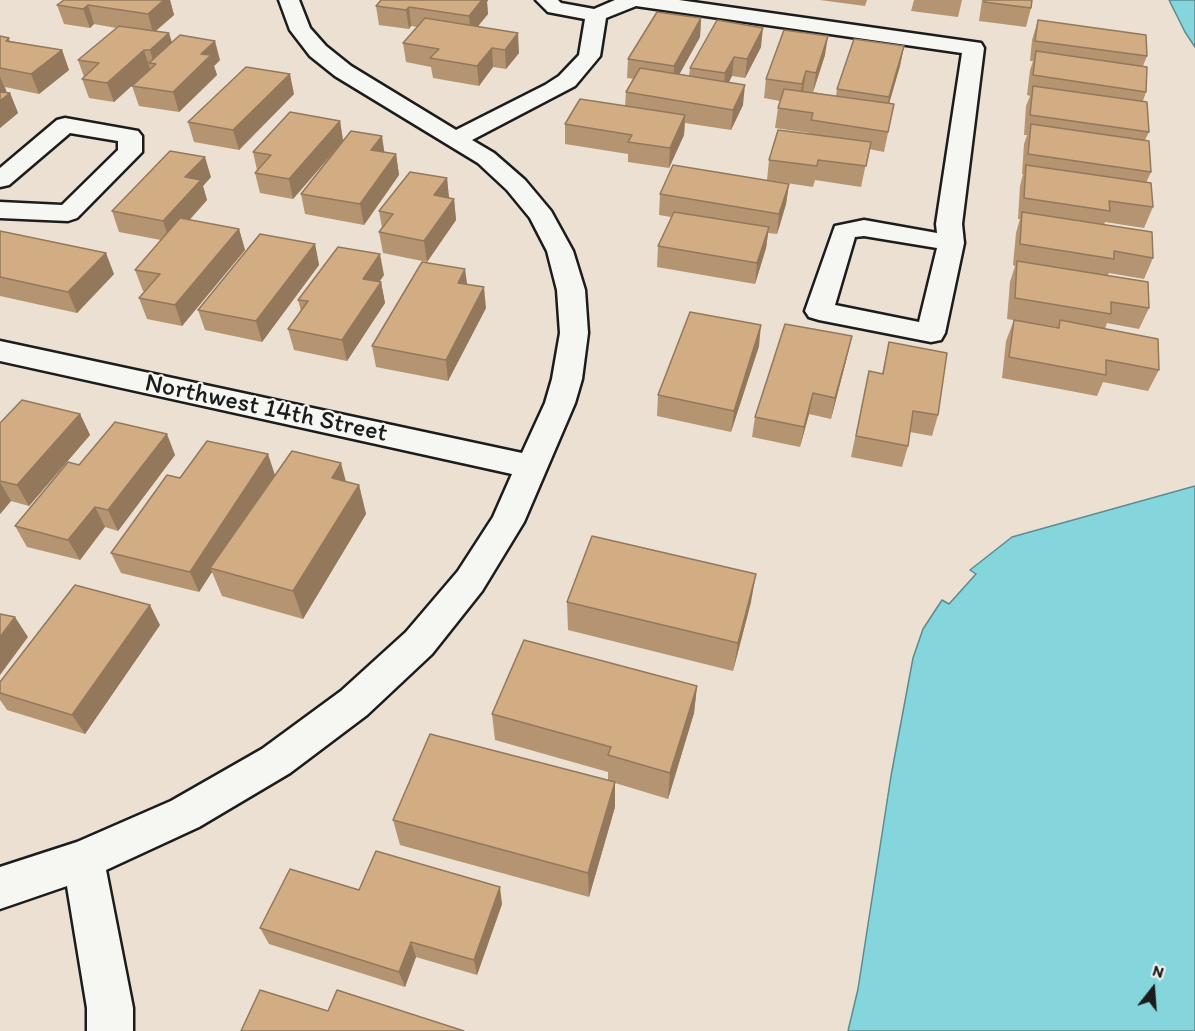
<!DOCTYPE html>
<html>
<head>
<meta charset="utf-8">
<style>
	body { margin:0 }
	#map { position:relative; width:1195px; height:1031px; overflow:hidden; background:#ebe0d1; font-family:Itim,sans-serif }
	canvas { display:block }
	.north { position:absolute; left:1123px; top:959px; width:60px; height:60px; -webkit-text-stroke:4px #f6f6f2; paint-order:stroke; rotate:17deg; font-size:16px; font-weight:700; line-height:24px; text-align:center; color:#1c1c1c }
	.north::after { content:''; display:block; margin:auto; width:21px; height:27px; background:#1c1c1c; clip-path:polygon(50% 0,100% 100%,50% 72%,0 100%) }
</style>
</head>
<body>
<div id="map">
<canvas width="1195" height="1031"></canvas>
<div class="north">N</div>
</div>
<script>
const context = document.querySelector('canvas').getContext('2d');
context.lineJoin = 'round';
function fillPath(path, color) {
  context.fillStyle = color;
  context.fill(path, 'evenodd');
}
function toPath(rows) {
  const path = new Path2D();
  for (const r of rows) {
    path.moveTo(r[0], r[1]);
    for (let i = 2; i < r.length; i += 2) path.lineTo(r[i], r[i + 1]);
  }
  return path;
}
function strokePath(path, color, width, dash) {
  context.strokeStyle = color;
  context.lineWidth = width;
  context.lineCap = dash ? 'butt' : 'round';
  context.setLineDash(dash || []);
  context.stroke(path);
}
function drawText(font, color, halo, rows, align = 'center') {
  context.font = font + ' Itim,sans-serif';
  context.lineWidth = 4.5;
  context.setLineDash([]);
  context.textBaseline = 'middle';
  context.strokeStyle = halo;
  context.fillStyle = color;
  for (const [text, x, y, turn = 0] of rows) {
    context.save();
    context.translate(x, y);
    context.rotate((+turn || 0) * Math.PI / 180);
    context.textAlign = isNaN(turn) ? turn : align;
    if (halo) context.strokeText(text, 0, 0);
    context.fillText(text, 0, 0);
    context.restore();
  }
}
const water = toPath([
	[1169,0,1195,0,1195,47,1185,32,1169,0],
	[1195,486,1195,1031,848,1031,858,989,891,776,913,658,923,629,942,600,949,604,976,574,970,570,1012,537,1195,486]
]);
fillPath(water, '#85d6dc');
strokePath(water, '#5b8c8f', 1.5);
const minor = toPath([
	[279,0,299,0,310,28,326,46,351,66,456,130,545,85,559,76,579,55,585,19,548,12,536,0,558,0,561,3,594,9,615,0,679,0,981,43,984,48,962,224,964,243,945,333,941,340,931,342,819,320,809,317,805,311,835,226,864,220,937,233,936,224,962,53,636,6,606,18,600,56,575,86,472,140,494,153,525,180,551,211,573,251,585,290,588,333,582,379,575,403,524,522,482,591,432,654,367,715,290,773,199,827,106,870,133,1008,133,1031,87,1031,87,1008,67,886,0,909,0,867,77,842,171,801,262,749,341,691,406,632,458,571,493,517,512,474,0,361,0,341,522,453,545,403,552,379,560,333,557,290,547,251,530,218,507,190,478,163,335,76,310,56,290,30,279,0],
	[864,236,937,248,919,322,835,305,855,237,864,236],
	[65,118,138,131,142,136,142,152,77,218,68,221,0,218,0,202,62,205,118,150,118,141,70,133,9,185,0,187,0,168,57,120,65,118]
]);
strokePath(minor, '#1c1c1c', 5);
fillPath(minor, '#f6f6f2');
fillPath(toPath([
	[64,0,170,0,174,15,156,31,172,43,220,60,214,66,217,75,179,112,139,106,132,86,150,69,114,102,89,98,82,79,84,77,78,60,116,28,94,24,90,28,64,24,57,5],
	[381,0,488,0,487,2,488,14,477,27,519,53,506,69,493,67,479,86,433,78,431,67,406,62,403,43,417,27,411,26,409,29,379,25,376,6],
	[820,0,867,0,865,6],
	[914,0,962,0,958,17,911,11],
	[982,0,1032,0,1031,8,1026,27,979,21],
	[701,18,700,37,679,74,689,76,690,68,761,47,745,78,732,76,729,82,743,105,731,130,685,123,684,135,669,168,628,162,628,154,565,144,565,124,625,106,626,92,634,79,627,78,628,59],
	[1038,20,1147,56,1143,66,1146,92,1143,101,1149,132,1145,140,1151,172,1146,183,1153,207,1144,228,1105,222,1104,225,1153,258,1144,279,1109,273,1108,275,1149,308,1139,329,1107,323,1105,329,1159,370,1148,391,1103,382,1097,396,1002,378,1006,341,1014,320,1057,328,1057,327,1007,319,1010,282,1015,266,1013,265,1016,233,1020,219,1018,219,1020,186,1023,174,1022,174,1024,144,1027,135,1024,135,1026,106,1030,96,1027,95,1030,70,1033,61,1030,61,1032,40],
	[0,36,9,38,10,41,62,50,69,70,39,94,5,87,7,93,10,93,18,113,0,128],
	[904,46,900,66,889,104,894,104,884,152,869,149,861,187,815,180,813,187,767,180,769,160,809,134,809,133,775,128,778,108,780,101,764,98,766,79,825,55,813,92,836,96,837,89],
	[294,94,239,150,194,142,188,122],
	[340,121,343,140,384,153,396,154,399,175,364,225,305,214,301,194,334,152,293,199,260,193,255,173,257,170,253,152],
	[211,177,203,186,207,200,189,220,239,229,245,250,182,326,147,319,139,298,145,291,143,291,135,270,161,240,119,232,112,211],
	[447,178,449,198,454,199,456,220,427,262,383,253,379,232,382,228,379,211],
	[789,184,786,204,777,234,768,233,766,248,755,284,657,267,658,246,671,217,659,215,660,194],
	[0,231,114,274,77,313,0,296],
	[315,244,319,265,262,342,205,330,198,310],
	[384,275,379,282,381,282,385,303,347,361,294,350,288,329,301,311,298,300],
	[486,308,448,381,376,367,372,346],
	[889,342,938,415,932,436,910,432,908,446,902,467,851,457,869,371,882,374],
	[759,346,731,432,657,416,658,395],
	[847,357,831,419,809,414,800,447,752,437,755,417],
	[80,414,90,435,29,506,11,501,0,514,0,423],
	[175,455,118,531,105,527,80,560,27,547,15,526,79,465],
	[275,475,346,482,359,485,366,514,303,619,222,596,212,572,199,592,121,573,111,553,180,478],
	[567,602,751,602,733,671,568,630],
	[160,625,85,734,7,710,0,700,0,682],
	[697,686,694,713,668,799,615,783,615,807,589,897,400,845,393,820,608,780,608,772,495,740,492,714],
	[359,890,502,904,477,975,416,957,405,987,269,944,260,928]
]), '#b59471');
fillPath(toPath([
	[164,0,170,0,174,15,153,33,148,14],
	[482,0,488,0,487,2,488,14,471,35,469,16],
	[88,5,94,24,90,28,83,9],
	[409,7,411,26,409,29,406,10],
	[701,18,700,37,673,86,674,66],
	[763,28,761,47,745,78,747,59],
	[169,33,175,52,156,64,154,64,150,50],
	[518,33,519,53,506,69,505,50],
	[828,36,825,55,813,92,816,73],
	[215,41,220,60,214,66,217,75,179,112,173,92,201,54],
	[904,46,900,66,885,117,889,97],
	[492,48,493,67,479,86,477,66],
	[62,50,69,70,39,94,31,74],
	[144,50,150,69,114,102,107,83],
	[734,57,732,76,723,93,725,73],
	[806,71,803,91,799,103,802,84],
	[290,74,294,94,239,150,233,130],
	[0,77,8,95,10,93,18,113,0,128],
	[745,85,743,105,731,130,733,110],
	[685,115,684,135,669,168,670,148],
	[340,121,343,141,293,199,289,179],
	[382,136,385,156,371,150],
	[396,154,399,175,364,225,360,204],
	[205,157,211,177,203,186,207,200,170,242,163,221,185,177],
	[447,178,449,199,434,195],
	[789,184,786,204,777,234,779,214],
	[454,199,456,220,427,262,424,241],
	[769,227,766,248,755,284,757,263],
	[239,229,245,250,182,326,175,305],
	[315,244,319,265,262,342,256,321],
	[106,253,114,274,77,313,68,292],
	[380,254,384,275,367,300,363,279],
	[465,269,468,290,458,283],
	[381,282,385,303,347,361,342,340],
	[484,287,486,308,448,381,446,360],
	[761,325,759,346,731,432,734,411],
	[852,336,847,357,831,419,835,398],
	[813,393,809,414,800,447,804,427],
	[80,414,90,435,29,506,17,485],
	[167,434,175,455,118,531,108,510],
	[268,454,275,475,210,568,212,572,199,592,190,572],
	[341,463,349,493,332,478],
	[0,482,11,501,0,514],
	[359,485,366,514,303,619,293,591],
	[95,507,105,527,80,560,68,540],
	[756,574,751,602,733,671,738,643],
	[150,605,160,625,85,734,72,715],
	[15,617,28,637,0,675,0,637],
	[697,686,694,713,668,799,670,773],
	[615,782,615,807,589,897,588,873],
	[500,887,502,904,477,975,474,960],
	[411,942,416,957,405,987,399,972]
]), '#93785c');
const building = toPath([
	[64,0,164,0,148,14,88,5,83,9,57,5,64,0],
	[381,0,482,0,469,16,409,7,406,10,376,6,381,0],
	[984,0,1032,0,1031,8,984,2,984,0],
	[657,12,701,18,674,66,628,59,657,12],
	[425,18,518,33,505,50,492,48,477,66,430,58,439,49,403,43,425,18],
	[717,20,763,28,747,59,734,57,725,73,690,68,717,20],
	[1038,20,1146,35,1147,56,1035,41,1038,20],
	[119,26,169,33,150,50,144,50,107,83,82,79,99,63,78,60,119,26],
	[784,30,828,36,816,73,806,71,802,84,766,79,784,30],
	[180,35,215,41,201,54,211,55,173,92,132,86,156,64,149,63,180,35],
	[0,36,9,38,6,41,62,50,31,74,0,68,0,36],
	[854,39,904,46,889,97,837,89,854,39],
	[1036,51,1147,67,1146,92,1033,75,1036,51],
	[246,67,290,74,233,130,188,122,246,67],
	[640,68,745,85,733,110,626,92,640,68],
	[1033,86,1147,102,1149,132,1030,115,1033,86],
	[784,89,894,104,888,132,811,120,813,113,778,108,784,89],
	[0,92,10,93,0,101,0,92],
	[580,99,685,115,670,148,628,142,632,135,565,124,580,99],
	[290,112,340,121,289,179,255,173,271,155,253,152,290,112],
	[1031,124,1149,141,1151,172,1028,154,1031,124],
	[778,130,871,142,866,166,818,160,817,166,769,160,778,130],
	[351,131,382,136,371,150,396,154,360,204,301,194,351,131],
	[170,151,205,157,185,177,201,180,163,221,112,211,170,151],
	[673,165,789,184,779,214,660,194,673,165],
	[1026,165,1151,183,1153,207,1109,201,1110,211,1024,198,1026,165],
	[410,172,447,178,434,195,454,199,424,241,379,232,393,214,379,211,410,172],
	[674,212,769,227,757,263,658,246,674,212],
	[1022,212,1152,232,1153,258,1114,251,1114,259,1020,244,1022,212],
	[180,218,239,229,175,305,139,298,160,274,135,270,180,218],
	[0,231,106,253,68,292,0,277,0,231],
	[260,234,315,244,256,321,198,310,260,234],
	[338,247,380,254,363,279,381,282,342,340,288,329,308,301,298,300,338,247],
	[1017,261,1148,282,1149,308,1111,302,1111,314,1015,298,1017,261],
	[422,262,465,269,458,283,484,287,446,360,372,346,422,262],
	[690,312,761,325,734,411,658,395,690,312],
	[1014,320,1059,328,1060,320,1158,339,1159,370,1106,360,1106,375,1009,357,1014,320],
	[785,324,852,336,835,398,813,393,804,427,755,417,785,324],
	[889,342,947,353,938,415,913,411,908,446,856,436,869,371,883,374,889,342],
	[22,400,80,414,17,485,0,481,0,423,22,400],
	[115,422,167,434,108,510,95,507,68,540,15,526,68,462,79,465,115,422],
	[207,441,268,454,190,572,111,553,167,475,180,478,207,441],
	[292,451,341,463,332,478,359,485,293,591,210,568,292,451],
	[592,536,756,574,738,643,567,602,592,536],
	[75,585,150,605,72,715,0,693,0,682,75,585],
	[0,614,15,617,0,637,0,614],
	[524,640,697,686,670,773,608,755,611,747,492,714,524,640],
	[430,734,615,782,588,873,393,820,430,734],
	[376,851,500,887,474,960,411,942,399,972,260,928,290,869,359,890,376,851],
	[260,990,328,1011,337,990,464,1031,241,1031,260,990]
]);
fillPath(building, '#d2ac83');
strokePath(building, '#93785c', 1.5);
drawText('26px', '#1c1c1c', '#f6f6f2', [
	["Northwest 14th Street",266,409,12]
]);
</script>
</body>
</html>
